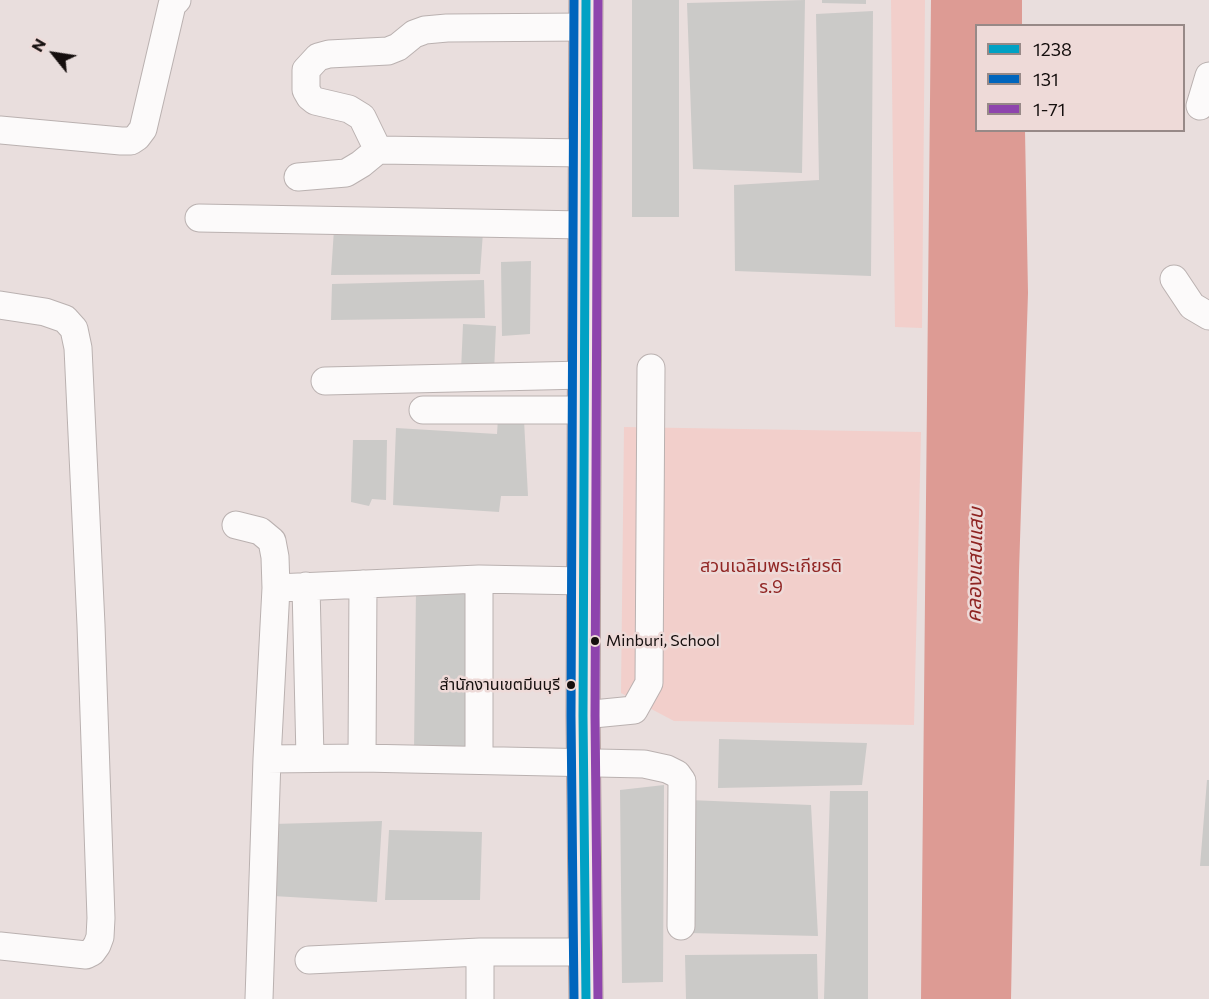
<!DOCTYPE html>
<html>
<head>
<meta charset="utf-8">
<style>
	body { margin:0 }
	#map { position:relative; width:1209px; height:999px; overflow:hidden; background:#e9dedd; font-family:Commissioner,sans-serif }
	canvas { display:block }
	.legend { position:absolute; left:975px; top:24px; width:210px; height:108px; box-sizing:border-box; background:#eedad8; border:2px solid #978987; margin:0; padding:8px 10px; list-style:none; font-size:18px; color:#150f0e }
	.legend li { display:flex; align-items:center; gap:12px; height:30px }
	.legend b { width:30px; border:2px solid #978987 }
	.north { position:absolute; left:24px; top:24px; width:60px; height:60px; -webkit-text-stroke:4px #eedad8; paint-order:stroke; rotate:300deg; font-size:16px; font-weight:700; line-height:24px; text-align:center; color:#150f0e }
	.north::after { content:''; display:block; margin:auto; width:21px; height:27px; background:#150f0e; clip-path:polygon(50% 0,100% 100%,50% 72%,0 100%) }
</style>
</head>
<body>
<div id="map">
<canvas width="1209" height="999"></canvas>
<ul class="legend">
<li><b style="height:8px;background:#01a1c4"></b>1238</li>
<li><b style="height:8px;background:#0065bd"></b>131</li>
<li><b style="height:8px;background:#8e44ad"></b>1-71</li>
</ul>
<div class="north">N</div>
</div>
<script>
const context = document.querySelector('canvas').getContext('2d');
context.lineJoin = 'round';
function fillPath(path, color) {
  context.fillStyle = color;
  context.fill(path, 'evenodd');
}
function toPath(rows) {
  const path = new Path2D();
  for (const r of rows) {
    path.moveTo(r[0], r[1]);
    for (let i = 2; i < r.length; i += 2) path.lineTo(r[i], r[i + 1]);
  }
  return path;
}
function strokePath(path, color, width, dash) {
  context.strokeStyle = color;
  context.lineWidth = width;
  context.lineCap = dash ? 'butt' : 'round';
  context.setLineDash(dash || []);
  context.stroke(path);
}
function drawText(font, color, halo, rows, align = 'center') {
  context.font = font + ' Commissioner,"Noto Sans Thai",sans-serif';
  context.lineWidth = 5;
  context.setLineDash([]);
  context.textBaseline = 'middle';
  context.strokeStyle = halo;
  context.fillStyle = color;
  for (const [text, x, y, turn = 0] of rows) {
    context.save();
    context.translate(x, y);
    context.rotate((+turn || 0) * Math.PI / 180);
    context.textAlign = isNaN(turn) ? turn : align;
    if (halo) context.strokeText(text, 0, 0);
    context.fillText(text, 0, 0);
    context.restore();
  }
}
fillPath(toPath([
	[891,0,925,0,922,328,895,327],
	[624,427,921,432,914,725,674,721,621,693]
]), '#f2cfcb');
fillPath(toPath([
	[931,0,1022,0,1022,25,976,26,976,130,1025,131,1028,293,1019,571,1011,999,921,999]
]), '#dd9b94');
fillPath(toPath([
	[632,0,679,0,679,217,632,217],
	[805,0,802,173,693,169,687,3],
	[822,0,866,0,866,4,822,3],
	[873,11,871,276,735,271,734,185,819,180,816,14],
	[334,229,483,232,480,274,331,275],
	[531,261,530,334,502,336,501,262],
	[484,280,485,318,331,320,332,284],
	[463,324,496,326,494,373,461,371],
	[498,418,524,420,528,496,501,496,499,512,393,505,396,428,497,434],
	[353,440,387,440,386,500,372,499,369,506,351,502],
	[468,586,468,753,414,750,416,590],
	[719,739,867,743,862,785,718,788],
	[1207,780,1209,780,1209,866,1200,866],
	[664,785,663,982,622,983,620,790],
	[830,791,868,791,868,999,824,999],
	[689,800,811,805,818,936,689,933],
	[382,821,377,902,273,896,273,824],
	[389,830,482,832,480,900,385,900],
	[817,954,818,999,686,999,685,955]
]), '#cbcac8');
const minor = toPath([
	[1200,106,1209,76],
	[0,130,121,141,131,141,137,137,143,129,172,5,177,0],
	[378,150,362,117,349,109,315,101,310,97,306,90,306,70,318,57,329,54,388,51,398,47,414,34,425,30,447,28,585,27],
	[298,177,346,173,361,164,378,150,584,153],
	[199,218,584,225],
	[1174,279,1192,306,1209,316],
	[0,305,45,312,65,319,74,329,78,348,91,625,101,918,100,937,97,945,92,952,86,955,0,946],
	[325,381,584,375],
	[423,410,584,410],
	[236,525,260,531,272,541,275,557,276,588,267,759,259,999],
	[306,586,310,758],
	[276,588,479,579,584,581],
	[583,715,634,710,649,683,651,368],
	[362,758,363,584],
	[267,759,362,758,644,764,667,769,677,774,682,781,681,926],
	[479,760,479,579],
	[480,952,480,999],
	[309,960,480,952,585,952]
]);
const major = toPath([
	[586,0,583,715,586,999]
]);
strokePath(minor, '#bab1b0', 29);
strokePath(major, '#b5a09e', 35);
strokePath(minor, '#fcfafa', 27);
strokePath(major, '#f2e6e6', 33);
strokePath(toPath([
	[586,0,583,715,586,999]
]), '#01a1c4', 9);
strokePath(toPath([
	[574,999,571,715,574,0]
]), '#0065bd', 9);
strokePath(toPath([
	[598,999,595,715,598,0]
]), '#8e44ad', 9);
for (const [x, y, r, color] of [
	[595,641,5,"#150f0e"],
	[571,685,5,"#150f0e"]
]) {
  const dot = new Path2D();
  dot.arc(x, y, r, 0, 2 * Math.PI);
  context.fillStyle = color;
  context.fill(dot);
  strokePath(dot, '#eedad8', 2);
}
drawText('16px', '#150f0e', '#eedad8', [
	["Minburi, School",606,641],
	["สำนักงานเขตมีนบุรี",560,685,"right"]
], 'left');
drawText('18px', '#912624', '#eedad8', [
	["สวนเฉลิมพระเกียรติ",771,566],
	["ร.9",771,587]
]);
drawText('italic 20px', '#8f2422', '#eedad8', [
	["คลองแสนแสบ",975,565,-89]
]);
</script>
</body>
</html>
